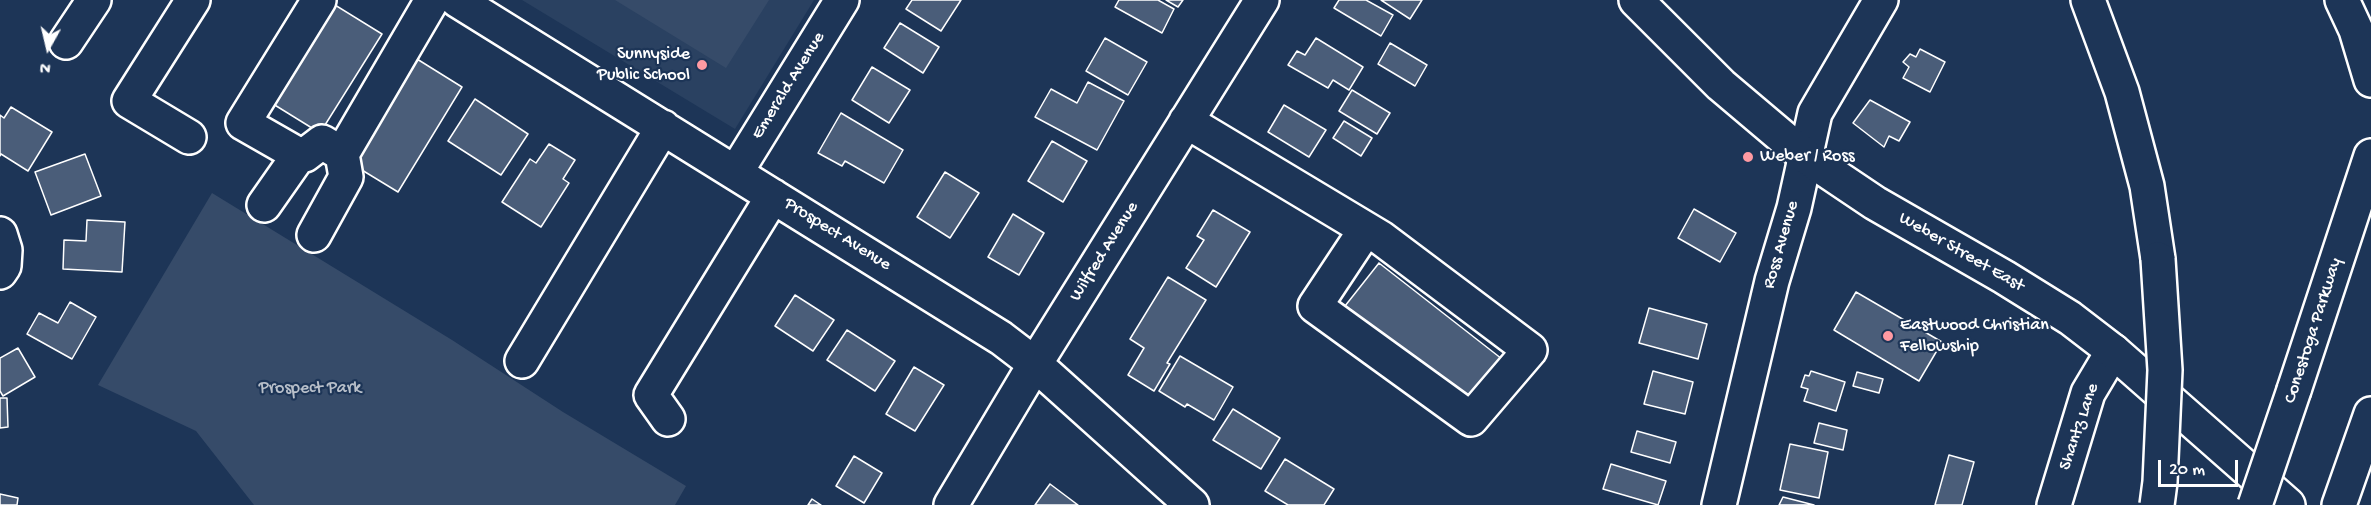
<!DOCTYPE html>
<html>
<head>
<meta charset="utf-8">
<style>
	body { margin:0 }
	#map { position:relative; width:2371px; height:505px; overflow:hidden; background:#1d3557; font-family:"Gochi Hand",sans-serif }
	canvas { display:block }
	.north { position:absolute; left:18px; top:18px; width:60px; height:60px; -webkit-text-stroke:4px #1d3557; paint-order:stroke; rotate:188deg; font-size:16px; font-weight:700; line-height:24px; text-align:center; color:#fff }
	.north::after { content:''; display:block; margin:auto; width:21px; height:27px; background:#fff; clip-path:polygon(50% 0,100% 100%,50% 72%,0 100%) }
	.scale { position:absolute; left:2158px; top:460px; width:80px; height:27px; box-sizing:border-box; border:3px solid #fff; border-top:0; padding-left:8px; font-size:18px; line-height:21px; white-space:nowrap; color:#fff; -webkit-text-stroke:4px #1d3557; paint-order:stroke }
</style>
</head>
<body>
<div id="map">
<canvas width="2371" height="505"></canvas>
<div class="north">N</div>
<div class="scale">20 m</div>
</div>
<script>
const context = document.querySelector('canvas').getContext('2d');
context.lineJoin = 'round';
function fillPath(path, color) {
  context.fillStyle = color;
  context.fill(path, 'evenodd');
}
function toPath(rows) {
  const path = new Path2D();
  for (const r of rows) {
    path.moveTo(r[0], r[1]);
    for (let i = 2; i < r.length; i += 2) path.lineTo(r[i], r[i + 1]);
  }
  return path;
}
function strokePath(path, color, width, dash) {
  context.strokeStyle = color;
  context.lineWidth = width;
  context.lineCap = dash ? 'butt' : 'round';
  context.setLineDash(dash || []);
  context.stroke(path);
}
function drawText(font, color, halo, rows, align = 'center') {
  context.font = font + ' "Gochi Hand",sans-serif';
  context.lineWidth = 4.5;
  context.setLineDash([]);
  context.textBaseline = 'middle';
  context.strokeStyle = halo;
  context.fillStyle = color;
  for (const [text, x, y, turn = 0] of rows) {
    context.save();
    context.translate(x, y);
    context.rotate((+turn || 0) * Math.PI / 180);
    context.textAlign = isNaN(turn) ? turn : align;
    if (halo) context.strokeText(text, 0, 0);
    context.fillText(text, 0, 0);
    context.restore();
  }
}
fillPath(toPath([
	[522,0,814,0,735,129]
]), '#2a4161');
fillPath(toPath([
	[615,0,769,0,726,68],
	[212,193,452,340,563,412,686,486,675,505,254,505,196,431,98,385]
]), '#364b69');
const building = toPath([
	[327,0,382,34,320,133,265,99,327,0],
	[912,0,961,0,941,31,906,9,912,0],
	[1119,0,1158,0,1174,9,1162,33,1115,7,1119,0],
	[1166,0,1183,0,1178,7,1166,0],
	[1339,0,1366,0,1393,15,1381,36,1334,8,1339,0],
	[1381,0,1422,0,1410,19,1381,0],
	[900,23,939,47,923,73,884,48,900,23],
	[1105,38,1147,62,1128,95,1086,71,1105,38],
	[1316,38,1363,67,1349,90,1333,80,1328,88,1288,65,1297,51,1305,55,1316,38],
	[1390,43,1427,65,1415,86,1378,64,1390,43],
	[1920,49,1945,62,1930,92,1903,78,1909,67,1903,62,1910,54,1916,57,1920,49],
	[417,59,462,87,398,192,352,164,417,59],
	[872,67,910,90,889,123,852,100,872,67],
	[1088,82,1124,101,1097,150,1035,117,1051,89,1077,103,1088,82],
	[1352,90,1390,113,1377,134,1339,111,1352,90],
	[475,99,528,134,501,175,448,141,475,99],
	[1870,100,1910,122,1899,141,1889,136,1884,147,1853,123,1870,100],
	[1284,105,1326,130,1309,157,1268,132,1284,105],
	[11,107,52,132,28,171,1,154,0,156,0,115,4,118,11,107],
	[841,113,903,150,884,183,845,161,842,166,818,153,841,113],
	[1344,121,1372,138,1361,156,1333,138,1344,121],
	[1052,141,1087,161,1063,202,1028,181,1052,141],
	[549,144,575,160,563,179,569,183,541,227,502,202,530,159,536,163,549,144],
	[85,154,101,196,51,215,35,172,85,154],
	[945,172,979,193,950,238,917,217,945,172],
	[1694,209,1736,233,1720,262,1678,238,1694,209],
	[1213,210,1250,232,1216,287,1186,268,1204,240,1197,236,1213,210],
	[1013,214,1044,233,1019,275,988,257,1013,214],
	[87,220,125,222,122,272,63,269,64,240,86,241,87,220],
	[1379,263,1502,359,1468,401,1345,306,1379,263],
	[1168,277,1206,300,1167,363,1170,364,1154,391,1128,375,1144,348,1130,339,1168,277],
	[1856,292,1942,342,1919,381,1834,330,1856,292],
	[795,295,834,320,813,351,775,326,795,295],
	[70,302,96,317,72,359,27,334,39,313,58,323,70,302],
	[1649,308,1707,324,1698,359,1639,343,1649,308],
	[847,330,895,361,875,391,827,360,847,330],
	[18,348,35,377,3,396,0,391,0,358,18,348],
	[1180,356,1233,387,1214,420,1187,404,1185,407,1159,391,1180,356],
	[914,367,944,385,915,431,886,414,914,367],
	[1653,371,1693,382,1685,414,1644,404,1653,371],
	[1811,371,1845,382,1836,411,1804,401,1808,389,1801,387,1805,375,1809,376,1811,371],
	[1857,372,1883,379,1879,393,1853,386,1857,372],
	[0,398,7,398,8,427,0,428,0,398],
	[1233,409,1280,438,1261,469,1213,440,1233,409],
	[1819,423,1847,430,1843,450,1814,443,1819,423],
	[1637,431,1676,442,1670,463,1631,452,1637,431],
	[1790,444,1828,452,1819,498,1780,490,1790,444],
	[1949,455,1974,462,1962,505,1935,505,1949,455],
	[854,456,882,473,864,503,836,486,854,456],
	[1285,459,1334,489,1324,505,1288,505,1265,491,1285,459],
	[1611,464,1666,481,1658,505,1603,489,1611,464],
	[1050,484,1078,505,1035,505,1050,484],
	[0,494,18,498,17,505,0,505,0,494],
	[1783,497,1814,505,1779,505,1783,497],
	[812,499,821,505,808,505,812,499]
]);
fillPath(building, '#4a5d79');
strokePath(building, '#fff', 1.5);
const minor = toPath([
	[319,0,243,123,299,155,305,155,322,142,342,154],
	[457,0,1001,338,1035,364,1192,505],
	[66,42,94,0],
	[1186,121,1381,238,1530,350,1471,419,1315,306,1366,229],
	[189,137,129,101,193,0],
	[736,172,842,0],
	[264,205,299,155],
	[0,234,5,250,4,266,0,272],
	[314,235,346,177,342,154,432,0],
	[522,361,663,127],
	[668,419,651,395,773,196],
	[951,505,1035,364,1262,0],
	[1719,505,1772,281,1794,208,1815,113,1881,0],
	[2054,505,2088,393,2113,351]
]);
const major = toPath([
	[1636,0,1721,85,1805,156,1875,203,2004,277,2070,318,2113,351,2288,505]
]);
const highway = toPath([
	[2088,0,2122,92,2147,186,2158,259],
	[2342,0,2356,30,2371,80],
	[2294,390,2371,156],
	[2339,505,2371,414]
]);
strokePath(minor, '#fff', 38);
strokePath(major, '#fff', 38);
strokePath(highway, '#fff', 38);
strokePath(minor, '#1d3557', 33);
strokePath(major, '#1d3557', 33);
strokePath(highway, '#1d3557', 33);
const highwayBridge = toPath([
	[2157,505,2160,482,2165,370,2158,259],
	[2255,505,2294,390]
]);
strokePath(highwayBridge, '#fff', 38, []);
strokePath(highwayBridge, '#1d3557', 33);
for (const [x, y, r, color] of [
	[702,65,6,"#ff9aa2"],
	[1748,157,6,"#ff9aa2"],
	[1888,336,6,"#ff9aa2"]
]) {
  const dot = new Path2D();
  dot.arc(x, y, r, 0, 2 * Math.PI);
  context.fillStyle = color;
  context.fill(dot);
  strokePath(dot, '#1d3557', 2);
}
drawText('18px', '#fff', '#1d3557', [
	["Sunnyside",690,55,"right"],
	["Public School",690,76,"right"],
	["Weber / Ross",1760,157],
	["Eastwood Christian",1900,326],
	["Fellowship",1900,347]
], 'left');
drawText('18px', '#fff', '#1d3557', [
	["Emerald Avenue",789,86,-58],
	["Prospect Avenue",837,235,32],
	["Ross Avenue",1782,245,-74],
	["Wilfred Avenue",1105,252,-58],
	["Weber Street East",1961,253,30],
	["Conestoga Parkway",2314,331,-72],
	["Shantz Lane",2080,427,-71]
]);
drawText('18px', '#b9c0ca', '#1d3557', [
	["Prospect Park",310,389]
]);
</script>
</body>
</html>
